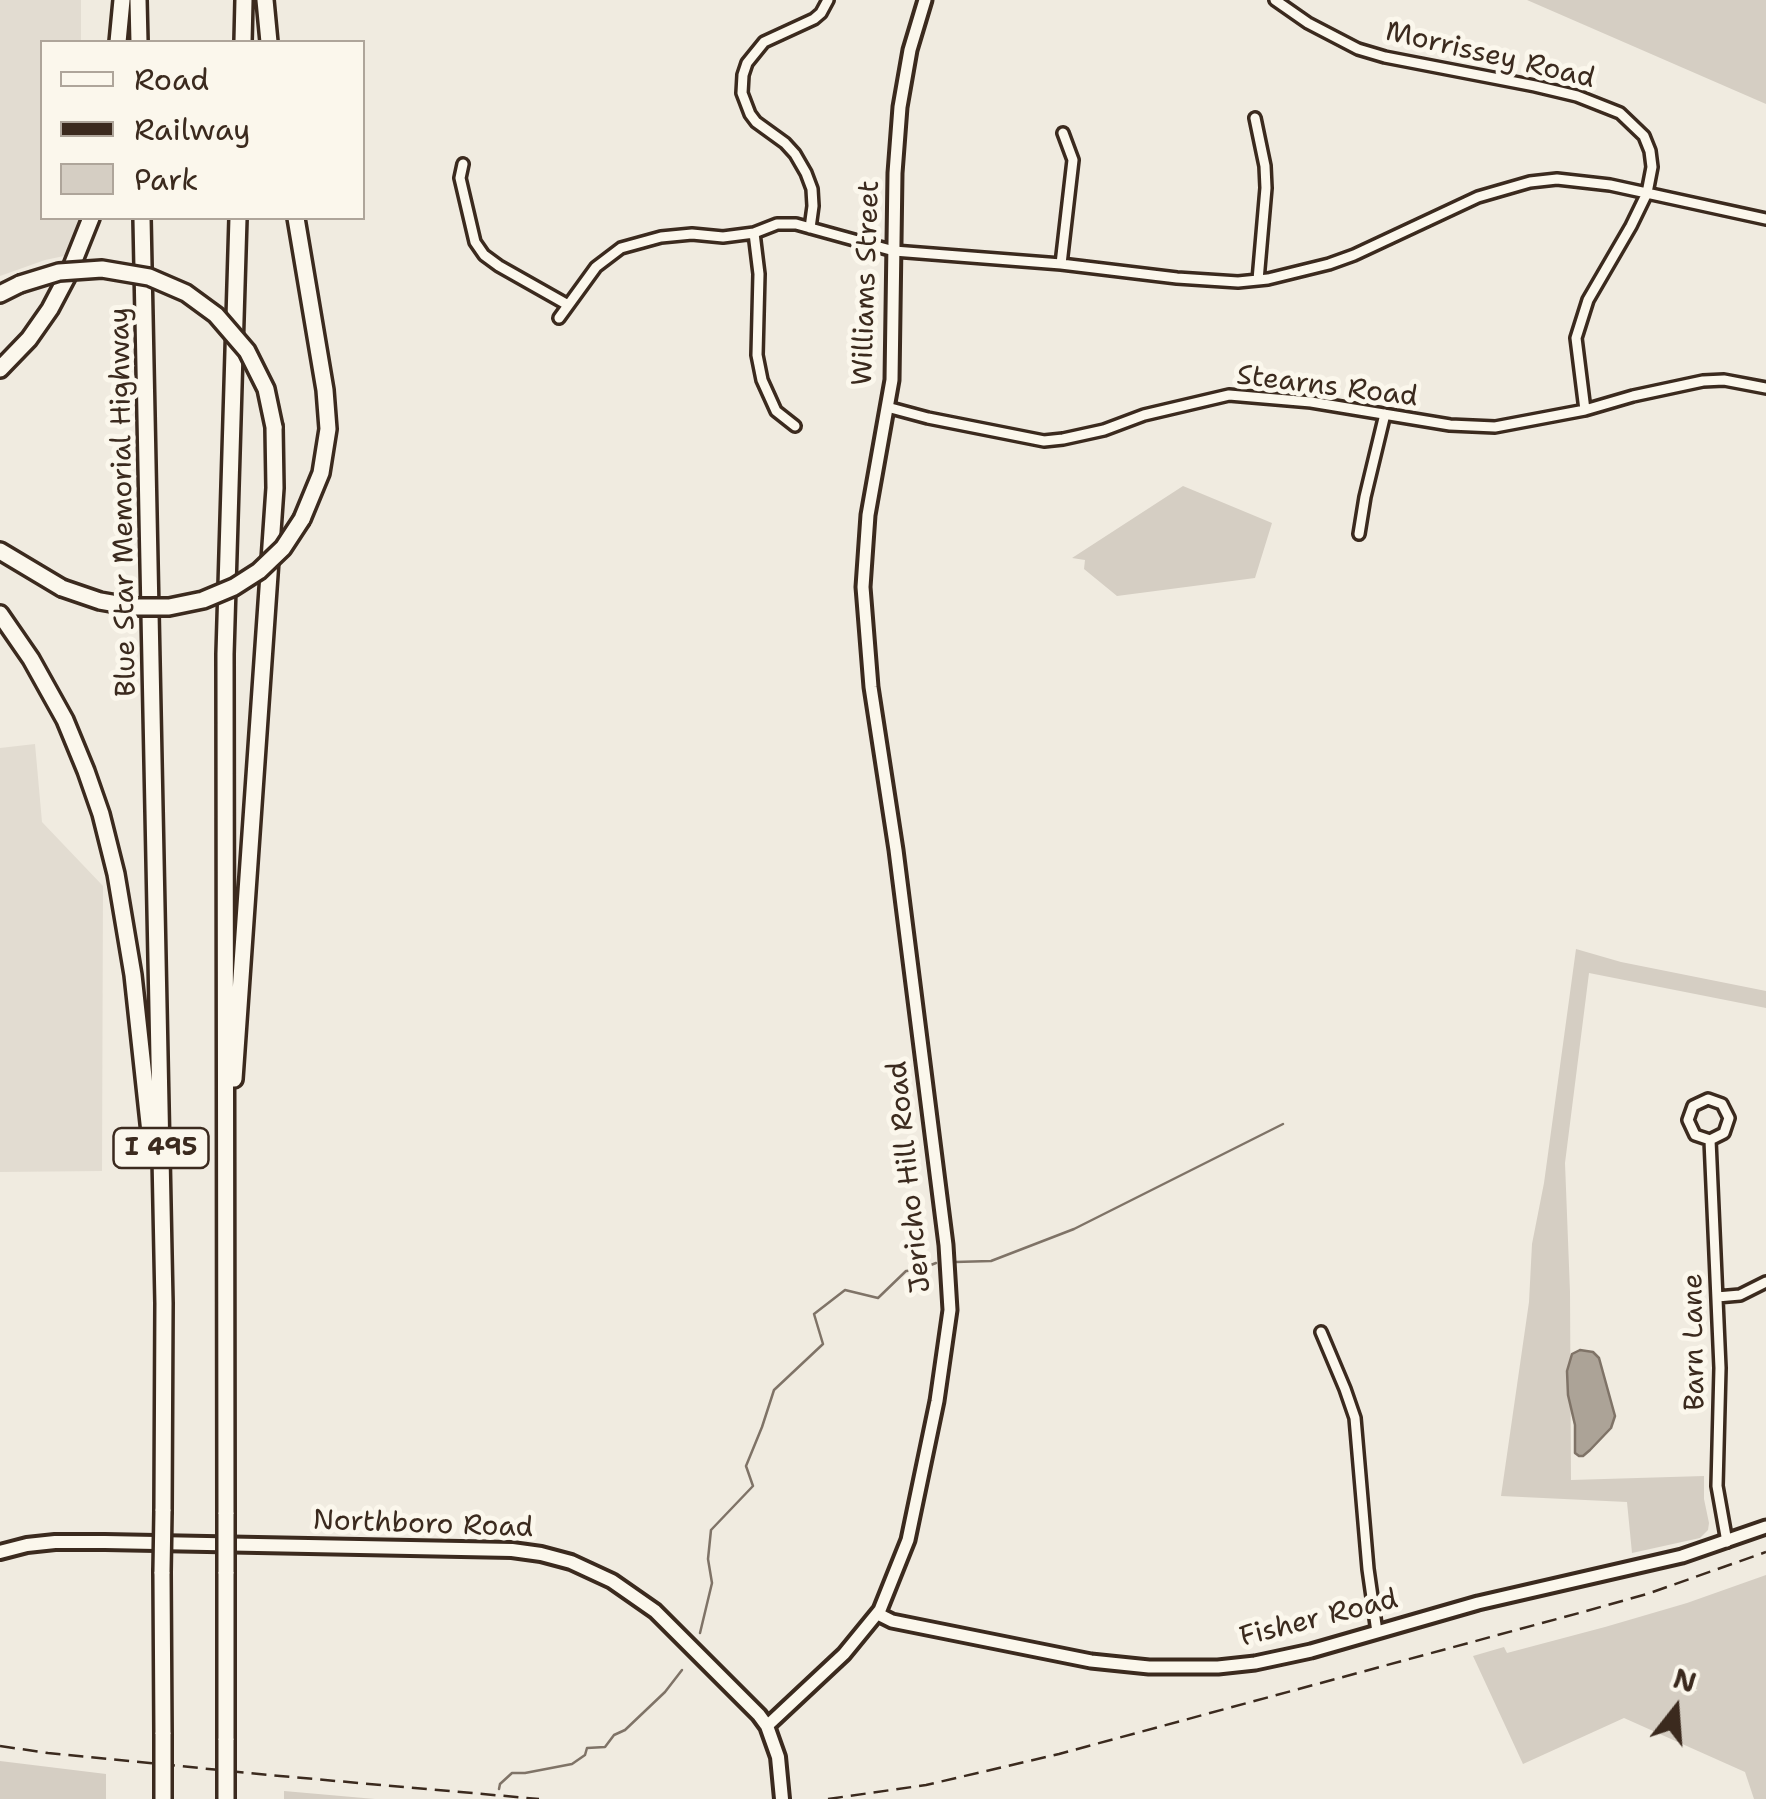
<!DOCTYPE html>
<html>
<head>
<meta charset="utf-8">
<style>
	body { margin:0 }
	#map { position:relative; width:1766px; height:1799px; overflow:hidden; background:#f0ebe0; font-family:"Shantell Sans",sans-serif }
	canvas { display:block }
	.legend { position:absolute; left:40px; top:40px; width:325px; height:180px; box-sizing:border-box; background:#fbf7ec; border:2px solid #aea59a; margin:0; padding:12px 18px; list-style:none; font-size:30px; color:#3b2a1e }
	.legend li { display:flex; align-items:center; gap:20px; height:50px }
	.legend b { width:50px; border:2px solid #aea59a }
	.north { position:absolute; left:1626px; top:1659px; width:100px; height:100px; -webkit-text-stroke:8px #fbf7ec; paint-order:stroke; rotate:17deg; font-size:28px; font-weight:700; line-height:40px; text-align:center; color:#3b2a1e }
	.north::after { content:''; display:block; margin:auto; width:35px; height:45px; background:#3b2a1e; clip-path:polygon(50% 0,100% 100%,50% 72%,0 100%) }
</style>
</head>
<body>
<div id="map">
<canvas width="1766" height="1799"></canvas>
<ul class="legend">
<li><b style="height:12px;background:#fbf7ec"></b>Road</li>
<li><b style="height:12px;background:#3b2a1e"></b>Railway</li>
<li><b style="height:28px;background:#d5cec3"></b>Park</li>
</ul>
<div class="north">N</div>
</div>
<script>
const context = document.querySelector('canvas').getContext('2d');
context.lineJoin = 'round';
function fillPath(path, color) {
  context.fillStyle = color;
  context.fill(path, 'evenodd');
}
function toPath(rows) {
  const path = new Path2D();
  for (const r of rows) {
    path.moveTo(r[0], r[1]);
    for (let i = 2; i < r.length; i += 2) path.lineTo(r[i], r[i + 1]);
  }
  return path;
}
function strokePath(path, color, width, dash) {
  context.strokeStyle = color;
  context.lineWidth = width;
  context.lineCap = dash ? 'butt' : 'round';
  context.setLineDash(dash || []);
  context.stroke(path);
}
function drawText(font, color, halo, rows, align = 'center') {
  context.font = font + ' "Shantell Sans",sans-serif';
  context.lineWidth = 10;
  context.setLineDash([]);
  context.textBaseline = 'middle';
  context.strokeStyle = halo;
  context.fillStyle = color;
  for (const [text, x, y, turn = 0] of rows) {
    context.save();
    context.translate(x, y);
    context.rotate((+turn || 0) * Math.PI / 180);
    context.textAlign = isNaN(turn) ? turn : align;
    if (halo) context.strokeText(text, 0, 0);
    context.fillText(text, 0, 0);
    context.restore();
  }
}
fillPath(toPath([
	[0,0,81,0,81,42,42,42,42,218,81,218,69,255,45,260,0,276],
	[35,744,42,822,103,886,102,1171,0,1172,0,748]
]), '#e2dcd1');
fillPath(toPath([
	[1527,0,1766,0,1766,104],
	[1183,486,1272,523,1255,578,1117,596,1084,569,1085,560,1072,558],
	[1576,949,1621,962,1766,991,1766,1008,1589,973,1565,1163,1570,1292,1571,1480,1704,1476,1704,1499,1709,1523,1708,1530,1700,1538,1632,1553,1627,1502,1501,1496,1529,1302,1532,1244,1544,1183],
	[1766,1575,1766,1799,1754,1799,1745,1772,1624,1718,1523,1764,1473,1656,1504,1647,1507,1653,1605,1627,1687,1603],
	[0,1761,106,1774,106,1799,0,1799],
	[284,1791,375,1799,284,1799]
]), '#d5cec3');
const water = toPath([
	[1580,1350,1593,1352,1599,1358,1615,1416,1611,1428,1590,1450,1583,1456,1579,1456,1575,1453,1575,1425,1568,1395,1567,1371,1572,1354,1580,1350]
]);
fillPath(water, '#aca397');
strokePath(water, '#7f7367', 2.5);
strokePath(toPath([
	[955,1262,991,1261,1074,1229,1283,1124],
	[700,1633,712,1583,708,1559,711,1530,753,1486,746,1466,762,1427,774,1390,823,1344,814,1314,845,1290,878,1298,906,1271,918,1270,936,1263],
	[499,1789,500,1784,512,1773,525,1773,572,1764,585,1755,587,1748,605,1747,614,1735,625,1730,665,1692,682,1670]
]), '#7f7367', 2.5);
const minor = toPath([
	[1275,0,1308,23,1358,49,1385,57,1535,86,1577,96,1620,113,1644,136,1650,151,1652,167,1647,193,1631,226,1588,300,1576,338,1585,410],
	[1255,118,1265,166,1266,188,1258,280],
	[463,164,460,178,475,242,484,255,499,266,568,305],
	[810,228,813,206,812,189,806,173,795,154,785,143,756,122,750,114,742,93,743,75,747,63,764,42,814,19,821,13,828,0],
	[754,233,759,274,757,355,762,380,776,411,795,426],
	[1061,264,1073,160,1063,133],
	[559,318,596,267,621,248,661,237,692,234,723,237,754,233,777,224,796,224,894,251,1061,264,1177,278,1238,282,1268,279,1329,264,1354,255,1478,197,1530,182,1557,179,1610,185,1766,219],
	[887,407,928,418,1044,441,1063,439,1104,430,1144,415,1229,395,1311,402,1450,425,1495,427,1585,410,1633,396,1703,381,1724,380,1766,388],
	[1359,534,1365,497,1385,414],
	[1710,1140,1695,1135,1688,1120,1693,1106,1708,1099,1722,1104,1729,1118,1724,1133,1710,1140,1720,1368,1717,1486,1727,1542],
	[1717,1297,1740,1295,1766,1282],
	[1321,1332,1345,1389,1355,1418,1368,1569,1377,1632]
]);
const tertiary = toPath([
	[878,1614,892,1621,1091,1661,1149,1667,1218,1667,1255,1663,1311,1651,1478,1603,1682,1556,1766,1527],
	[767,1726,844,1654,880,1610,908,1540,937,1401,950,1310,946,1245,896,850,871,687,863,587,868,515,892,380,895,173,900,107,910,50,925,0]
]);
const secondary = toPath([
	[0,1552,27,1545,55,1542,105,1542,512,1550,541,1554,571,1562,612,1581,655,1611,759,1715,767,1726,778,1757,782,1799]
]);
const motorway = toPath([
	[138,0,139,42],
	[265,0,269,42],
	[118,42,122,0],
	[243,42,244,0],
	[142,218,164,1303,163,1511],
	[296,218,325,390,328,429,321,473,302,519],
	[0,294,20,284],
	[0,369,29,339,50,309,69,273,91,218],
	[0,551,62,588],
	[0,614,31,659,65,720,86,771,101,814,116,874,133,975,152,1151],
	[234,1079,275,488,274,427],
	[226,1514,225,654,238,218],
	[162,1572,163,1734],
	[226,1740,226,1572]
]);
strokePath(minor, '#3b2a1e', 16);
strokePath(tertiary, '#3b2a1e', 19);
strokePath(secondary, '#3b2a1e', 20);
strokePath(motorway, '#3b2a1e', 22);
strokePath(minor, '#fbf7ec', 9);
strokePath(tertiary, '#fbf7ec', 11);
strokePath(secondary, '#fbf7ec', 12);
strokePath(motorway, '#fbf7ec', 15);
strokePath(toPath([
	[0,1746,48,1753,280,1776,539,1799],
	[828,1799,926,1785,1059,1754,1579,1613,1647,1594,1766,1552]
]), '#3b2a1e', 2.5, [15, 8]);
const motorwayBridge = toPath([
	[20,284,59,272,102,269,149,277,186,293,216,315,247,351,266,389,274,427],
	[62,588,100,601,134,607,169,607,203,600,234,587,259,571,283,548,302,519],
	[226,1514,226,1572],
	[162,1572,163,1511],
	[226,1740,226,1799],
	[163,1799,163,1734]
]);
strokePath(motorwayBridge, '#3b2a1e', 22, []);
strokePath(motorwayBridge, '#fbf7ec', 15);
for (const [x, y, w] of [
	[161,1148,95]
]) {
  const box = new Path2D();
  box.roundRect(x - w / 2, y - 20, w, 40, 8);
  context.fillStyle = '#fbf7ec';
  context.fill(box);
  strokePath(box, '#3b2a1e', 2.5);
}
drawText('bold 25px', '#3b2a1e', null, [
	["I 495",161,1148]
]);
drawText('28px', '#3b2a1e', '#fbf7ec', [
	["Morrissey Road",1490,56,13],
	["Williams Street",867,283,-88],
	["Stearns Road",1327,387,7],
	["Blue Star Memorial Highway",124,502,-91],
	["Jericho Hill Road",910,1177,-96],
	["Barn Lane",1695,1342,-91],
	["Northboro Road",423,1525,2],
	["Fisher Road",1319,1619,-14]
]);
</script>
</body>
</html>
